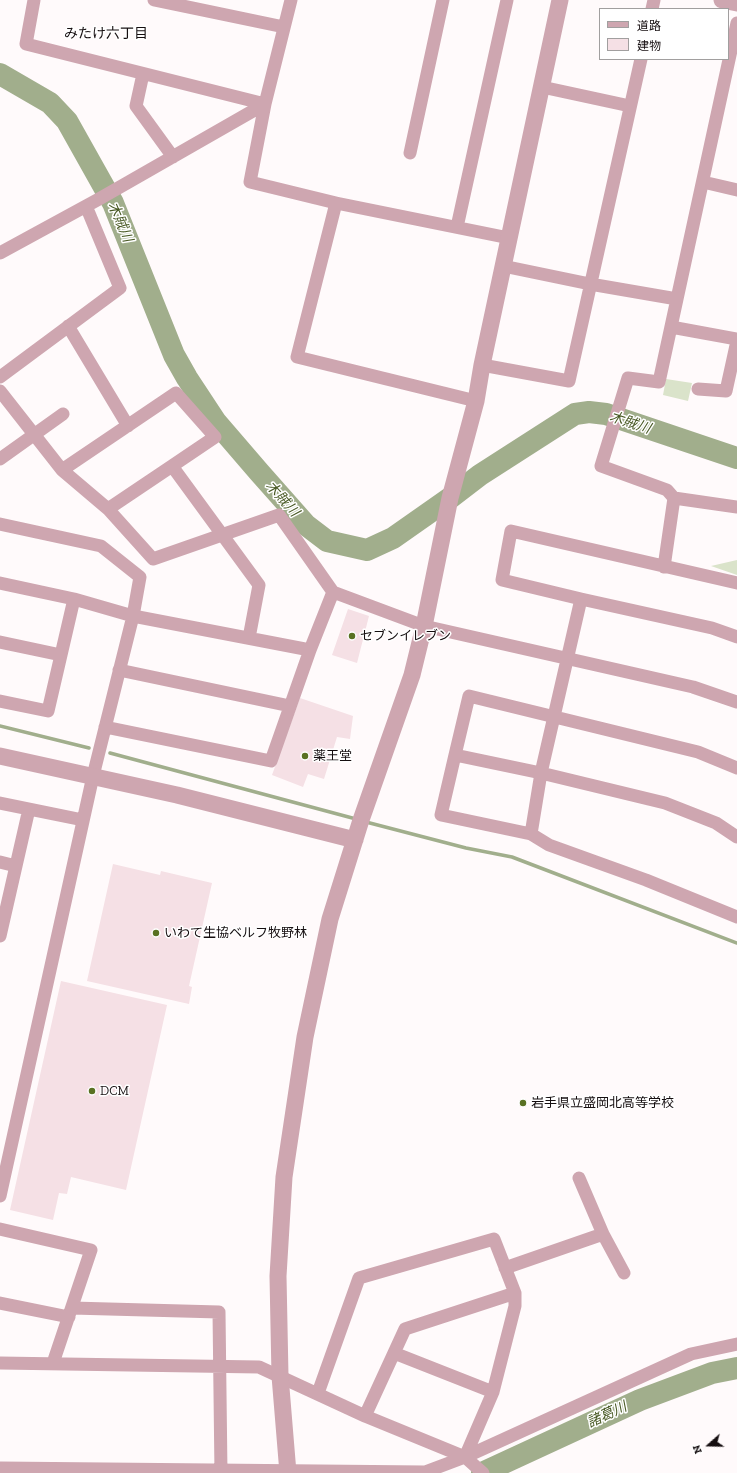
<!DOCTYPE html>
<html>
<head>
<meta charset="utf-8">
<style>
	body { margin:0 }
	#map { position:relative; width:737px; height:1473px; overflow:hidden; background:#fffafb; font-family:"Zilla Slab","Noto Sans JP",serif }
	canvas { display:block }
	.legend { position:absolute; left:599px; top:8px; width:130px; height:52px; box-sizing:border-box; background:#fff; border:1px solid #a19f9f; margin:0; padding:5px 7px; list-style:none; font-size:12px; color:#150e10 }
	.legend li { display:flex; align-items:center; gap:8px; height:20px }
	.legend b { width:20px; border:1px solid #a19f9f }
	.north { position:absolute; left:689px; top:1425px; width:40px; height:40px; -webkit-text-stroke:3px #fff; paint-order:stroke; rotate:250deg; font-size:11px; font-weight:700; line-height:16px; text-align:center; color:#150e10 }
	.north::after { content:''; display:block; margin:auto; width:14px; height:18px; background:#150e10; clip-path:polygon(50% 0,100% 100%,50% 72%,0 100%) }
</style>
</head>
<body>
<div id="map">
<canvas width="737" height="1473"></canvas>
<ul class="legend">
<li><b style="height:5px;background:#cea6b0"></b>道路</li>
<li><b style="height:11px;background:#f5e0e5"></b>建物</li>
</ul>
<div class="north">N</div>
</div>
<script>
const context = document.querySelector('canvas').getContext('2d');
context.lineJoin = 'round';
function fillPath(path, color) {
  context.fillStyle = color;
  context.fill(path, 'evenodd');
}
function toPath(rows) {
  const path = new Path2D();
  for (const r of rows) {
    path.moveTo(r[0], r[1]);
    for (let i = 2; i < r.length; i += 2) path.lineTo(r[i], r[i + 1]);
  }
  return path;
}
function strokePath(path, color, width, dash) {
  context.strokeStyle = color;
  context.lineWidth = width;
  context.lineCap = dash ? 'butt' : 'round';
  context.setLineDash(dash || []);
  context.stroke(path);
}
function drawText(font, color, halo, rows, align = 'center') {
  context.font = font + ' "Zilla Slab","Noto Sans JP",serif';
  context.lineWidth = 3;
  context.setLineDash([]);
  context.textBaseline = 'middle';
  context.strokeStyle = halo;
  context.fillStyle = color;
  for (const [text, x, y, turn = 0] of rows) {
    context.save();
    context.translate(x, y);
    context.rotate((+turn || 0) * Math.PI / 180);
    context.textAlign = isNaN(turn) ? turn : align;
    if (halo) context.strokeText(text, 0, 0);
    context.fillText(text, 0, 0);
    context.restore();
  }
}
fillPath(toPath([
	[666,379,692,383,688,401,663,395],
	[737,560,737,575,711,566]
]), '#dae3ca');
strokePath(toPath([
	[0,726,89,748],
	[110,753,356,819],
	[366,822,466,848,512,857,737,943]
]), '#a1ae8c', 3.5);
strokePath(toPath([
	[0,74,50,103,67,121,113,203,174,355,187,378,216,422,259,472,306,525,327,541,367,550,393,538,450,498,480,475,575,414,589,412,606,414,737,458],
	[482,1473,640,1400,712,1373,737,1368]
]), '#a1ae8c', 22);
fillPath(toPath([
	[348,609,369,616,357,663,332,655],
	[300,698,353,716,350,739,337,737,324,779,308,774,303,787,272,775],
	[113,864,160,875,161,871,212,883,189,986,192,987,189,1004,87,981],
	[61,981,167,1005,126,1190,71,1177,67,1194,59,1193,53,1220,10,1210]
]), '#f5e0e5');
strokePath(toPath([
	[34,0,26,44,265,104],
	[154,0,284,27],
	[291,0,265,104,250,182,336,203,509,238],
	[652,9,654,0],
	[143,74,136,106,173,157],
	[542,87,630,106],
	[410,153,443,0],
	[703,182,737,190],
	[336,203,297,357,476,401],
	[457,227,507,0],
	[0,253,99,199,265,104],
	[503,266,590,284,677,299,659,382,628,378,601,466,667,490,674,498],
	[677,299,737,23],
	[68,326,128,426],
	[671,327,737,339],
	[482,365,569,381,641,59],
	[0,377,120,288,86,206],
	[698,389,726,391,737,341],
	[0,391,62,470,108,509,153,559,279,515,333,592,424,626,693,687,737,702],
	[0,459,63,414],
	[62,470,176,393,215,437,172,466],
	[108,509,172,466,259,585,249,638],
	[0,524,101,546,140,577,133,616,93,776,0,1196],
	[664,567,674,498,737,507],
	[0,583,74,599,48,711,0,701],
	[737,583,511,531,502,580,581,599,541,773,531,834,549,845,646,880,737,917],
	[74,599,133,616,310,650],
	[581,599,712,628,737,637],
	[0,642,61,655],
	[119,670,290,706],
	[105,727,271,761,310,650,333,592],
	[455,755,469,696,698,752,737,768],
	[0,803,83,820],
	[531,834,441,815,455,755,541,773,665,803,716,823,737,837],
	[0,862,12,865],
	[0,936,29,809],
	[0,1229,91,1250,53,1363],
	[603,1234,624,1273],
	[505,1268,603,1234,579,1178],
	[0,1303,69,1317],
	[72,1308,219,1312,221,1473],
	[394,1353,493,1392],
	[0,1363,259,1367,365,1416,465,1457,483,1473],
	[318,1393,359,1278,494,1239,515,1293,515,1306,493,1392,465,1457],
	[365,1416,405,1329,515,1293],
	[0,1468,425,1472,465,1457,691,1354,737,1344]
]), '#cea6b0', 13);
strokePath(toPath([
	[722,0,737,3],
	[0,756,177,795,355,840],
	[288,1473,280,1376,278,1276,284,1177,305,1037,330,919,361,820,412,675,424,626,450,498,476,401,482,365,560,0]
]), '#cea6b0', 17);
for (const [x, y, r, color] of [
	[352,636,4,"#597122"],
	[305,756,4,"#597122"],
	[156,933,4,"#597122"],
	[92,1091,4,"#597122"],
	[523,1103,4,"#597122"]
]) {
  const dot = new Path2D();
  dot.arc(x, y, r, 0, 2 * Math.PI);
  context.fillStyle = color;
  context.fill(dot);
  strokePath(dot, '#fff', 1.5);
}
drawText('13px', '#150e10', '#fff', [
	["セブンイレブン",360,636],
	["薬王堂",313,756],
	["いわて生協ベルフ牧野林",164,933],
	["DCM",100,1091],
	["岩手県立盛岡北高等学校",531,1103]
], 'left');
drawText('14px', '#150e10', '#fff', [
	["みたけ六丁目",106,34]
]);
drawText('italic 14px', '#485924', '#fff', [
	["木賊川",120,222,67],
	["木賊川",630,423,18],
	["木賊川",282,499,48],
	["諸葛川",607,1415,-25]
]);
</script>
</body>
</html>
